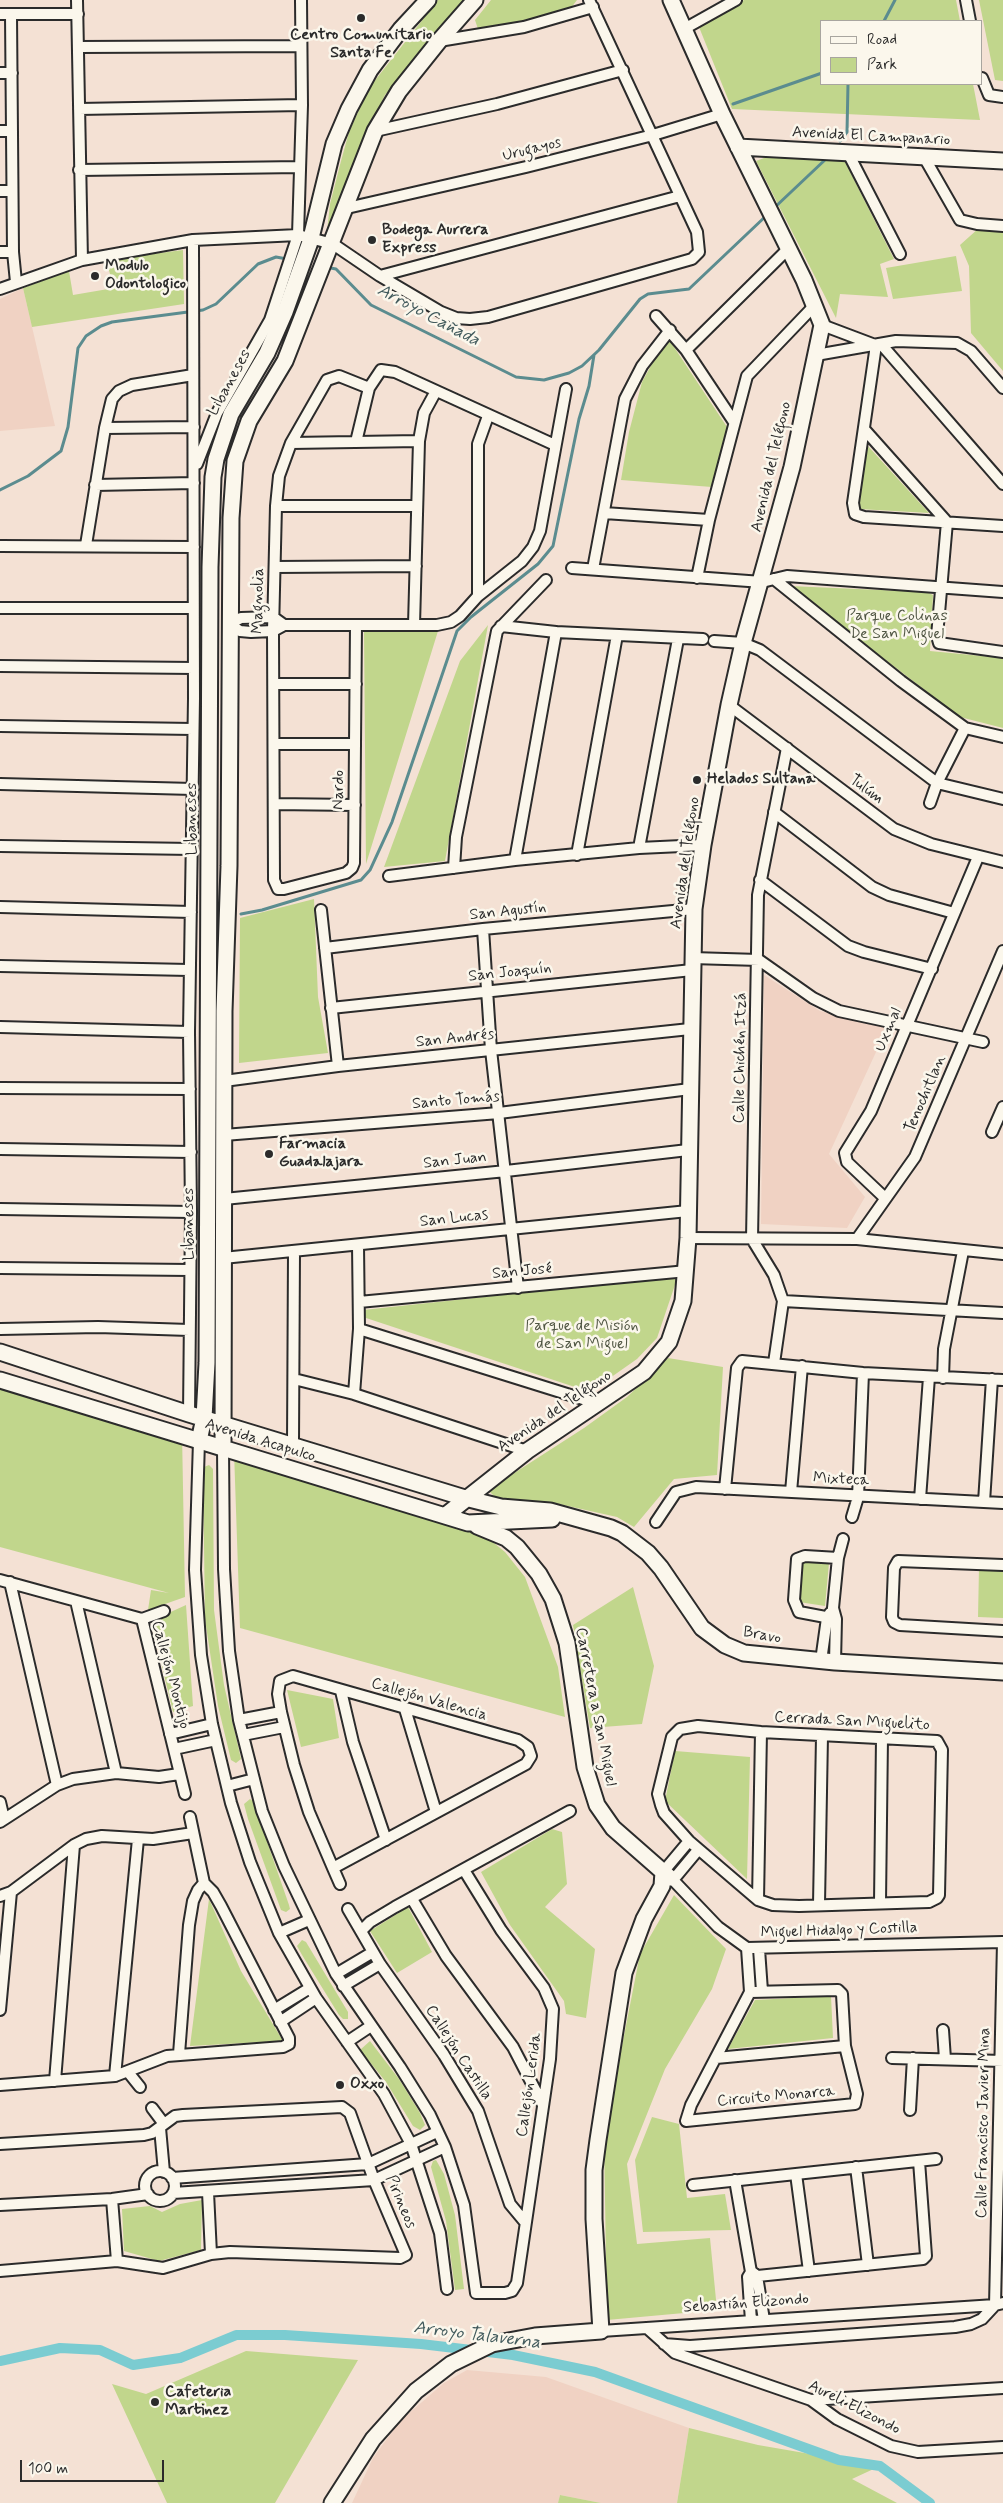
<!DOCTYPE html>
<html>
<head>
<meta charset="utf-8">
<style>
	body { margin:0 }
	#map { position:relative; width:1003px; height:2503px; overflow:hidden; background:#f4e1d4; font-family:Mynerve,sans-serif }
	canvas { display:block }
	.legend { position:absolute; left:820px; top:20px; width:162px; height:65px; box-sizing:border-box; background:#fbf7ec; border:1px solid #a8a59f; margin:0; padding:6px 9px; list-style:none; font-size:15px; color:#2b2b2b }
	.legend li { display:flex; align-items:center; gap:10px; height:25px }
	.legend b { width:25px; border:1px solid #a8a59f }
	.scale { position:absolute; left:20px; top:2460px; width:144px; height:22px; box-sizing:border-box; border:2px solid #2b2b2b; border-top:0; padding-left:6px; font-size:15px; line-height:18px; white-space:nowrap; color:#2b2b2b; -webkit-text-stroke:4px #fbf7ec; paint-order:stroke }
</style>
</head>
<body>
<div id="map">
<canvas width="1003" height="2503"></canvas>
<ul class="legend">
<li><b style="height:6px;background:#fbf7ec"></b>Road</li>
<li><b style="height:14px;background:#c1d68c"></b>Park</li>
</ul>
<div class="scale">100 m</div>
</div>
<script>
const context = document.querySelector('canvas').getContext('2d');
context.lineJoin = 'round';
function fillPath(path, color) {
  context.fillStyle = color;
  context.fill(path, 'evenodd');
}
function toPath(rows) {
  const path = new Path2D();
  for (const r of rows) {
    if (r.length === 3) {
      path.moveTo(r[0] + r[2], r[1]);
      path.arc(r[0], r[1], r[2], 0, 2 * Math.PI);
      continue;
    }
    path.moveTo(r[0], r[1]);
    for (let i = 2; i < r.length; i += 2) path.lineTo(r[i], r[i + 1]);
  }
  return path;
}
function strokePath(path, color, width, dash) {
  context.strokeStyle = color;
  context.lineWidth = width;
  context.lineCap = dash ? 'butt' : 'round';
  context.setLineDash(dash || []);
  context.stroke(path);
}
function drawText(font, color, halo, rows, align = 'center') {
  context.font = font + ' Mynerve,sans-serif';
  context.lineWidth = 5;
  context.setLineDash([]);
  context.textBaseline = 'middle';
  context.strokeStyle = halo;
  context.fillStyle = color;
  for (const [text, x, y, turn = 0] of rows) {
    context.save();
    context.translate(x, y);
    context.rotate((+turn || 0) * Math.PI / 180);
    context.textAlign = isNaN(turn) ? turn : align;
    if (halo) context.strokeText(text, 0, 0);
    context.fillText(text, 0, 0);
    context.restore();
  }
}
fillPath(toPath([
	[23,288,55,426,0,431,0,299],
	[764,975,820,1011,888,1026,829,1154,865,1197,847,1228,761,1224],
	[467,2370,546,2377,689,2428,677,2503,601,2503,560,2495,558,2503,352,2503,373,2458,400,2421,444,2383]
]), '#f0d2c3');
fillPath(toPath([
	[438,0,465,0,385,95,359,148,327,231,330,204,341,161,349,132,369,88],
	[491,0,577,0,571,8,565,11,486,30,478,29,475,20],
	[744,0,956,0,960,21,822,21,822,84,973,84,980,120,732,109,699,27],
	[979,0,1003,0,1003,81,995,80],
	[780,152,842,156,894,259,880,264,888,297,840,294,836,318,756,161],
	[979,228,1003,230,1003,371,971,333,969,266,960,245],
	[183,250,184,304,32,327,23,288,69,271,73,295,114,288,106,260],
	[956,256,962,291,893,299,886,268],
	[670,341,727,427,712,487,621,480,629,432,642,382,653,362],
	[867,445,929,513,859,509],
	[789,586,927,592,933,595,930,651,1003,658,1003,728,960,717],
	[488,625,445,861,384,867,460,661],
	[364,630,438,631,366,864],
	[314,899,318,997,328,1053,239,1063,240,918],
	[678,1276,657,1338,637,1359,590,1392,363,1317,363,1310],
	[668,1358,723,1367,717,1475,674,1479,634,1527,617,1517,559,1504,498,1500,488,1490,584,1428,627,1397],
	[0,1375,182,1433,185,1597,148,1610,151,1590,169,1593,0,1547],
	[234,1451,483,1534,505,1552,525,1577,558,1667,565,1717,240,1628],
	[209,1465,213,1469,214,1610,224,1685,241,1759,236,1763,231,1760,218,1706,205,1619,203,1472,204,1467],
	[801,1562,829,1563,825,1606,799,1602],
	[979,1568,1003,1569,1003,1618,978,1617],
	[633,1587,654,1666,642,1724,590,1728,573,1625],
	[186,1605,193,1706,173,1712,151,1621],
	[287,1690,333,1699,339,1738,301,1747],
	[675,1751,750,1757,747,1879,665,1801],
	[250,1799,253,1801,289,1905,290,1909,286,1912,281,1910,248,1819,244,1804],
	[552,1829,562,1832,567,1884,545,1907,595,1949,586,2018,566,2014,564,2001,510,1925,481,1872],
	[674,1895,726,1949,712,1989,665,2069,627,2164,637,2244,710,2238,717,2310,607,2320,604,2138,640,1954],
	[209,1899,241,1971,283,2041,190,2046],
	[408,1907,432,1952,397,1973,370,1931],
	[302,1940,306,1942,348,2012,348,2019,343,2019,339,2015,302,1955,297,1946],
	[831,1996,833,2038,728,2049,755,2000],
	[370,2041,399,2079,420,2113,425,2125,420,2130,413,2126,386,2082,360,2050],
	[652,2117,679,2124,687,2198,725,2194,731,2230,643,2232,635,2160],
	[436,2160,444,2174,455,2215,464,2289,455,2290,446,2221,431,2167,433,2161],
	[202,2200,201,2250,159,2261,124,2251,122,2209,150,2206,162,2212,180,2204],
	[246,2351,358,2360,275,2503,167,2503,112,2384,146,2394],
	[689,2428,758,2445,880,2466,852,2479,897,2503,677,2503],
	[560,2495,601,2503,558,2503]
]), '#c1d68c');
strokePath(toPath([
	[884,21,895,0],
	[733,104,822,73],
	[840,141,847,132,848,84],
	[773,209,827,158],
	[325,267,336,269,371,305,516,377,544,380,569,373,582,366,599,350,640,299,648,294,689,289,767,215],
	[0,490,28,476,61,451,68,427,78,348,86,336,101,326,112,322,203,310,216,304,258,264,276,257,287,259],
	[241,914,262,910,361,880,370,870,392,822,457,631,471,617,538,564,553,546,579,419,589,386,594,355]
]), '#5b8c8f', 3);
strokePath(toPath([
	[0,2361,60,2348,100,2350,133,2365,180,2358,236,2335,285,2335,421,2344,513,2355,595,2372,839,2460,880,2466,930,2503]
]), '#7bccd1', 10);
const street = toPath([
	[77,0,82,260],
	[966,0,970,21],
	[0,14,78,14],
	[11,15,13,252,16,282],
	[684,29,736,0],
	[439,41,524,27,593,7],
	[78,47,301,46],
	[0,73,12,73],
	[982,78,989,95,1003,97],
	[79,109,302,105],
	[0,131,12,131],
	[375,131,497,104,623,70],
	[848,153,900,254],
	[924,157,960,220,977,224,1003,226],
	[79,170,300,167],
	[0,191,12,191],
	[347,208,526,167,653,135,722,114],
	[0,252,13,252],
	[380,276,680,196],
	[0,289,82,260,193,240,298,235,333,244,380,276,441,312,456,318,470,319,488,317,692,259,699,252,697,232,589,0],
	[656,316,686,350,734,422],
	[822,325,875,345],
	[881,344,1003,484],
	[876,345,853,503,855,514,864,517,1003,526],
	[686,350,788,249],
	[816,355,896,341,957,343,971,351,1003,388],
	[105,428,194,427],
	[864,429,947,522,937,636,939,643,1003,652],
	[356,442,369,388,381,370,395,372,555,445],
	[291,443,419,441],
	[197,464,217,413,270,320,298,235,302,105,301,0],
	[95,485,194,483],
	[276,506,417,506],
	[604,513,709,520],
	[86,545,105,428,112,399,119,391,132,385,193,375],
	[0,546,194,547],
	[275,567,416,566],
	[572,568,762,582,787,576,1003,592],
	[593,569,625,399,642,366,670,330],
	[697,578,709,520,747,376,815,305],
	[774,579,901,681,965,728,1003,737],
	[478,596,478,444,488,416],
	[0,608,193,608],
	[284,625,273,617,241,618,229,624,240,631,251,632,273,631,284,625,437,625,451,622,460,616,478,596,522,561,533,547,540,531,566,389],
	[356,625,354,863,352,868,346,873,284,889,278,889,274,880,273,631,276,506,279,476,291,443,327,380,339,376,369,388],
	[414,625,419,441,424,413,436,391],
	[501,626,556,632,703,639],
	[714,641,743,643,760,650,937,783,1003,799],
	[0,666,194,668],
	[275,684,356,684],
	[729,705,894,829,931,844,1003,862],
	[0,726,193,729],
	[275,744,355,744],
	[0,784,193,789],
	[930,803,937,783,965,728],
	[274,804,355,805],
	[774,812,872,887,889,895,954,913],
	[0,846,192,849],
	[639,848,678,639],
	[577,855,617,635],
	[515,860,556,632],
	[454,868,456,837,497,631,546,580],
	[389,876,515,860,639,848,703,845],
	[760,880,848,946,864,952,932,969],
	[0,907,191,912],
	[321,910,338,1066],
	[483,929,491,1050,518,1288],
	[325,948,483,929,694,909],
	[692,958,759,960,813,998,839,1011,983,1042],
	[0,966,189,970],
	[331,1008,692,970],
	[0,1027,189,1032],
	[224,1081,338,1066,690,1029],
	[0,1088,190,1089],
	[992,1132,1003,1107],
	[224,1135,499,1113,690,1089],
	[0,1149,191,1152],
	[885,1198,847,1162,845,1153,871,1111,978,857],
	[224,1199,506,1171,688,1150],
	[0,1209,191,1212],
	[688,1238,857,1239,1003,1254],
	[857,1239,915,1157,1003,951],
	[223,1258,688,1211],
	[0,1268,190,1270],
	[783,1301,1003,1313],
	[359,1302,687,1271],
	[0,1329,98,1327,189,1330],
	[359,1329,599,1404],
	[774,1363,783,1301,774,1275,752,1239,758,895,787,748],
	[943,1378,944,1349,963,1251],
	[294,1379,354,1394,527,1451],
	[354,1394,359,1329,358,1245],
	[189,1414,191,1212,189,1032,194,698,193,240],
	[199,1441,195,1570,201,1655,212,1724,231,1803,250,1862,279,1933,316,1998,384,2094,411,2144,440,2233,447,2289],
	[293,1444,294,1252],
	[223,1448,224,1569,229,1651,239,1720,262,1811,284,1866,336,1974,400,2067,430,2115,445,2147,464,2205,476,2293,505,2293,512,2291,517,2283,550,2059,553,2009,544,1988,501,1930,464,1870],
	[725,1489,737,1368,742,1361,863,1373,1003,1380],
	[791,1492,802,1366],
	[920,1499,929,1377],
	[984,1502,992,1379],
	[852,1517,858,1497,863,1373],
	[656,1522,676,1492,696,1487,1003,1503],
	[1003,1565,898,1561,894,1568,892,1617,894,1622,900,1625,1003,1631],
	[0,1580,142,1619],
	[10,1582,57,1785],
	[76,1601,116,1773],
	[142,1619,185,1794],
	[142,1619,164,1611],
	[836,1619,799,1612,794,1600,797,1559,805,1556,838,1558],
	[821,1661,827,1618,830,1613],
	[835,1662,836,1619,833,1608,838,1558,843,1539],
	[341,1691,353,1742,386,1840],
	[405,1709,436,1812],
	[239,1720,281,1712],
	[698,1726,761,1732,937,1741,942,1750,939,1895,937,1898,929,1902,799,1906,773,1905,758,1900,689,1841,664,1813,661,1805,658,1794,672,1737,680,1729,698,1726],
	[170,1734,212,1724],
	[243,1735,284,1727],
	[174,1749,216,1740],
	[227,1786,254,1779],
	[0,1802,4,1819],
	[0,1822,57,1785,73,1779,116,1773,159,1777,179,1774],
	[698,1850,673,1880,718,1927,747,1948,1003,1942],
	[333,1868,526,1764,531,1756,528,1747,518,1740,293,1676,280,1681,278,1694,281,1712,294,1765,309,1812,333,1868,340,1884],
	[663,1872,689,1841],
	[0,1896,11,1892,74,1845,86,1839,102,1836,153,1839,193,1833],
	[412,1899,446,1956,513,2047,543,2105],
	[758,1900,761,1732],
	[880,1902,882,1738],
	[819,1904,822,1736],
	[348,1909,380,1964,444,2055,478,2111,510,2204,525,2222],
	[361,1931,370,1922,395,1907,570,1811],
	[279,1933,309,1920],
	[747,1948,750,1992],
	[759,1949,762,1991],
	[336,1974,373,1952],
	[343,1986,380,1964],
	[838,1990,842,1994,845,2046,857,2094,855,2104,686,2121,691,2105,750,1992,838,1990],
	[0,2010,11,1892],
	[274,2010,310,1988],
	[280,2022,316,1998],
	[943,2030,945,2059],
	[347,2042,371,2026],
	[179,2054,189,1925,193,1901,198,1890,204,1883],
	[716,2058,845,2046],
	[892,2058,1003,2061],
	[128,2072,140,2087],
	[115,2076,138,1839],
	[55,2081,74,1845],
	[0,2085,115,2076,167,2056,283,2047,289,2044,289,2038,221,1906,213,1892,204,1883,190,1817],
	[152,2108,164,2124],
	[910,2110,913,2058],
	[160,2128,164,2172],
	[0,2144,144,2135,152,2133,175,2116,183,2115,342,2107,350,2113,374,2180,406,2255,400,2258,230,2252,211,2254,163,2268,117,2261,0,2271],
	[856,2167,868,2265],
	[160,2186,15],
	[796,2174,809,2271],
	[172,2178,368,2164,437,2132],
	[735,2180,751,2272,748,2277,751,2321],
	[693,2185,936,2159],
	[208,2192,211,2254],
	[173,2193,374,2180,445,2147],
	[112,2199,117,2261],
	[0,2205,112,2199,148,2194],
	[752,2272,757,2276,764,2320],
	[748,2277,923,2259,926,2256,919,2161],
	[995,2305,1003,1942],
	[647,2328,675,2353,811,2400,837,2419,891,2446,918,2452,1003,2447],
	[601,2331,995,2305,1003,2303],
	[664,2344,690,2346,955,2327,971,2324,982,2319,995,2305],
	[811,2400,1003,2388]
]);
const secondary = toPath([
	[738,147,1003,161],
	[0,1352,189,1414,465,1498,501,1507,550,1511,611,1528,622,1533,648,1553,661,1568,702,1628,725,1645,744,1653,835,1662,1003,1672],
	[0,1380,468,1523,552,1519],
	[199,1441,204,1418,207,1363,210,567,213,477,216,459,231,414,267,353,285,312,310,242,334,144,349,109,370,70,401,29,428,0],
	[223,1448,224,1011,229,866,231,518,235,461,249,421,285,361,375,131,399,91,439,41,475,0],
	[446,1515,527,1451,644,1372,669,1342,683,1301,688,1238,694,909,703,845,729,705,743,643,792,467,822,325,804,280,722,114,671,0],
	[477,1526,506,1538,517,1547,539,1574,553,1599,567,1643,585,1767,597,1805,613,1828,670,1878],
	[332,2503,373,2439,416,2391,451,2364,492,2344,535,2336,601,2331,594,2219,594,2170,598,2140,624,1973,644,1919,662,1886,663,1872]
]);
strokePath(street, '#2b2b2b', 14);
strokePath(secondary, '#2b2b2b', 19);
strokePath(street, '#fbf7ec', 10);
strokePath(secondary, '#fbf7ec', 15);
for (const [x, y, r, color] of [
	[361,18,5,"#2b2b2b"],
	[372,240,5,"#2b2b2b"],
	[95,276,5,"#2b2b2b"],
	[697,780,5,"#2b2b2b"],
	[269,1154,5,"#2b2b2b"],
	[340,2085,5,"#2b2b2b"],
	[155,2402,5,"#2b2b2b"]
]) {
  const dot = new Path2D();
  dot.arc(x, y, r, 0, 2 * Math.PI);
  context.fillStyle = color;
  context.fill(dot);
  strokePath(dot, '#fbf7ec', 2);
}
drawText('bold 16px', '#2b2b2b', '#fbf7ec', [
	["Centro Comunitario",361,36,"center"],
	["Santa Fe",361,54,"center"],
	["Bodega Aurrera",382,231],
	["Express",382,249],
	["Modulo",105,267],
	["Odontologico",105,285],
	["Helados Sultana",707,780],
	["Farmacia",279,1145],
	["Guadalajara",279,1163],
	["Oxxo",350,2085],
	["Cafeteria",165,2393],
	["Martinez",165,2411]
], 'left');
drawText('16px', '#2b2b2b', '#fbf7ec', [
	["Avenida El Campanario",871,137,3],
	["Urugayos",532,150,-14],
	["Libaneses",230,383,-61],
	["Avenida del Teléfono",772,467,-77],
	["Magnolia",259,601,-89],
	["Nardo",340,790,-90],
	["Tulúm",866,790,37],
	["Libaneses",193,819,-90],
	["Avenida del Teléfono",686,863,-82],
	["San Agustín",508,912,-6],
	["San Joaquín",510,973,-6],
	["Uxmal",889,1030,-67],
	["San Andrés",455,1039,-6],
	["Calle Chichén Itzá",741,1058,-89],
	["Tenochitlan",926,1094,-67],
	["Santo Tomás",456,1101,-5],
	["San Juan",455,1161,-6],
	["San Lucas",454,1219,-6],
	["Libaneses",190,1224,-90],
	["San José",522,1272,-5],
	["Avenida del Teléfono",555,1412,-34],
	["Avenida Acapulco",260,1441,17],
	["Mixteca",841,1480,3],
	["Bravo",762,1636,11],
	["Callejón Montijo",170,1675,75],
	["Callejón Valencia",429,1700,16],
	["Carretera a San Miguel",595,1707,79],
	["Cerrada San Miguelito",852,1722,3],
	["Miguel Hidalgo y Costilla",839,1931,-2],
	["Callejón Castilla",458,2053,57],
	["Callejón Lerida",530,2085,-82],
	["Circuito Monarca",776,2097,-5],
	["Calle Francisco Javier Mina",984,2123,-89],
	["Pirineos",400,2202,67],
	["Sebastián Elizondo",746,2304,-4],
	["Aureli Elizondo",854,2408,27]
]);
drawText('16px', '#505643', '#fbf7ec', [
	["Parque Colinas",897,617],
	["De San Miguel",897,635],
	["Parque de Misión",582,1327],
	["de San Miguel",582,1345]
]);
drawText('italic 18px', '#435b5d', '#fbf7ec', [
	["Arroyo Cañada",428,316,28],
	["Arroyo Talaverna",477,2336,7]
]);
</script>
</body>
</html>
